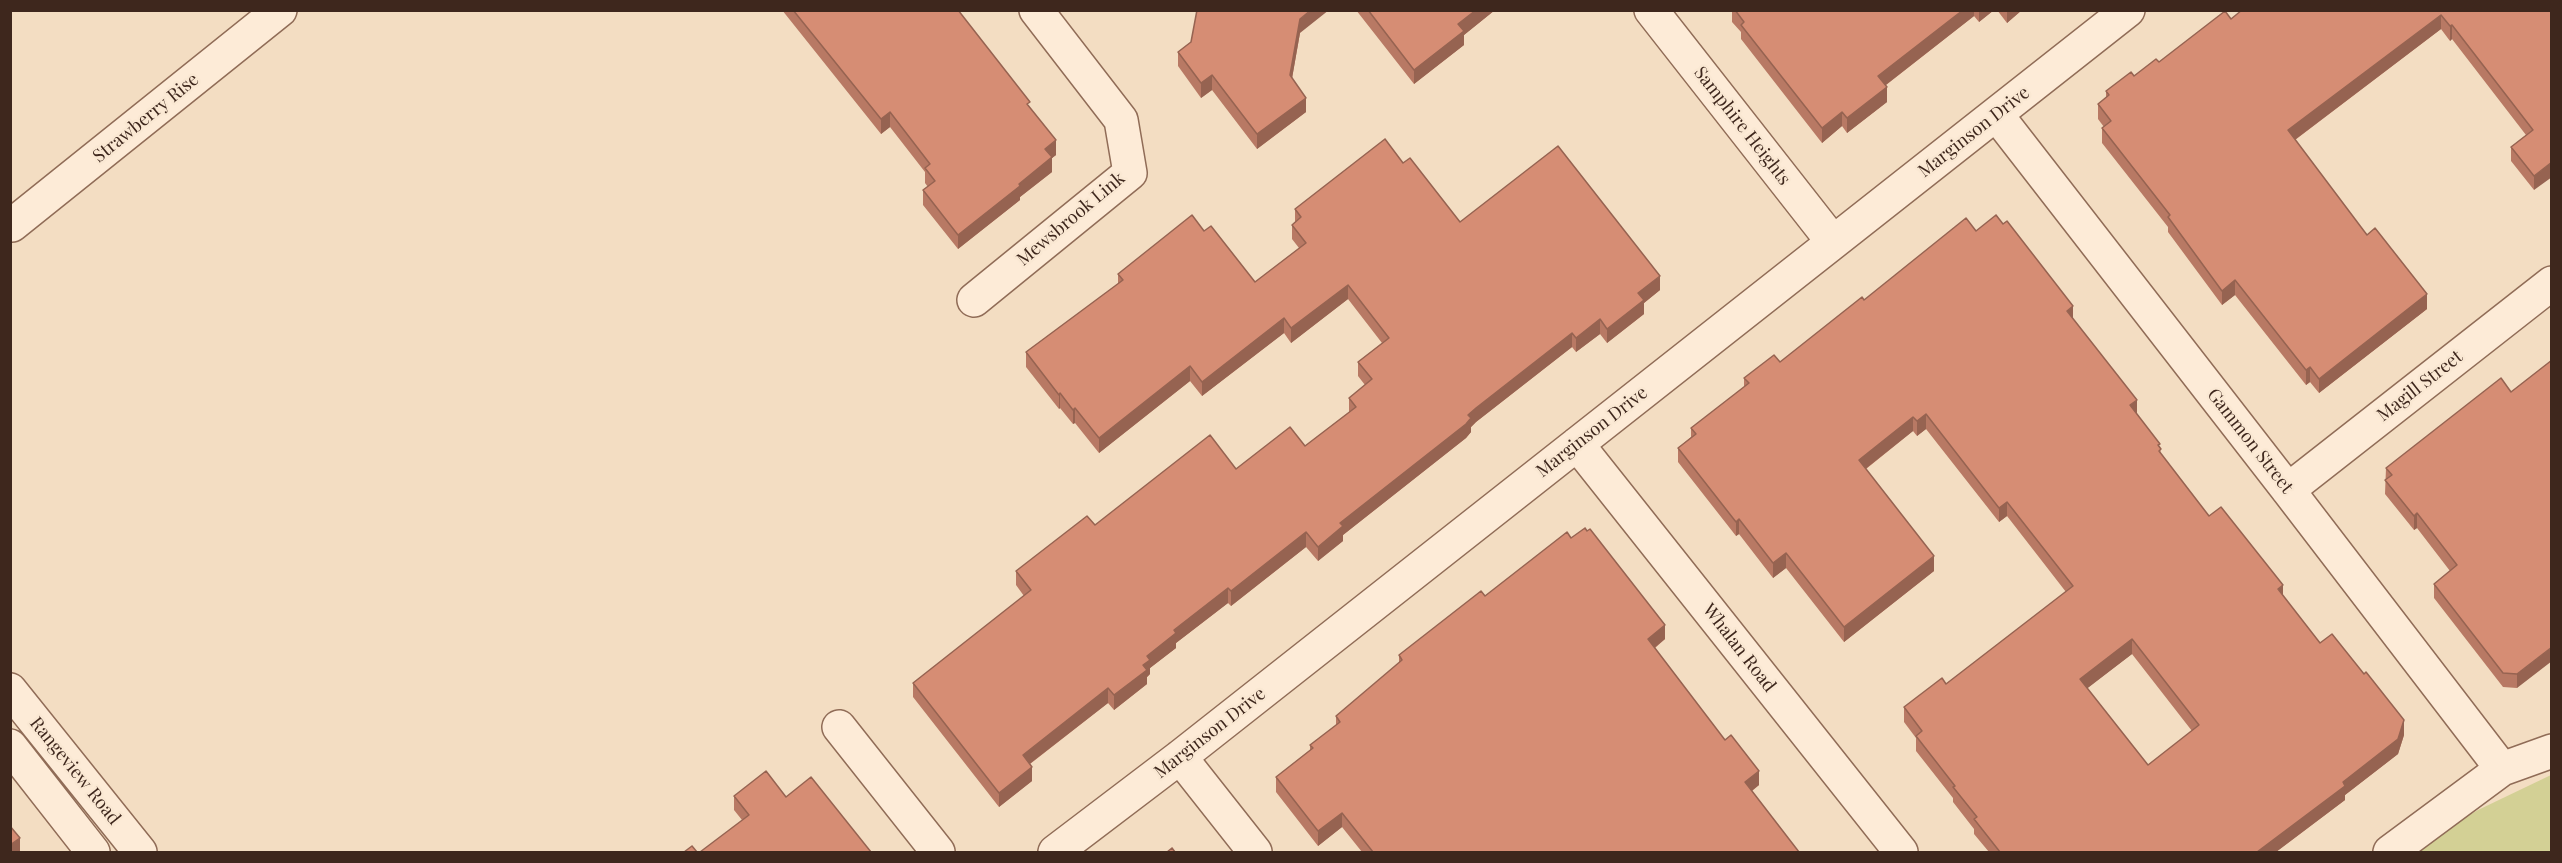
<!DOCTYPE html>
<html>
<head>
<meta charset="utf-8">
<style>
	body { margin:0 }
	#map { position:relative; width:2562px; height:863px; overflow:hidden; background:#f3ddc2; font-family:"Playfair Display",serif }
	canvas { display:block }
	.frame { position:absolute; inset:0; border:12px solid #3e271d; pointer-events:none }
</style>
</head>
<body>
<div id="map">
<canvas width="2562" height="863"></canvas>
<div class="frame"></div>
</div>
<script>
const context = document.querySelector('canvas').getContext('2d');
context.lineJoin = 'round';
function fillPath(path, color) {
  context.fillStyle = color;
  context.fill(path, 'evenodd');
}
function toPath(rows) {
  const path = new Path2D();
  for (const r of rows) {
    path.moveTo(r[0], r[1]);
    for (let i = 2; i < r.length; i += 2) path.lineTo(r[i], r[i + 1]);
  }
  return path;
}
function strokePath(path, color, width, dash) {
  context.strokeStyle = color;
  context.lineWidth = width;
  context.lineCap = dash ? 'butt' : 'round';
  context.setLineDash(dash || []);
  context.stroke(path);
}
function drawText(font, color, halo, rows, align = 'center') {
  context.font = font + ' "Playfair Display",serif';
  context.lineWidth = 5;
  context.setLineDash([]);
  context.textBaseline = 'middle';
  context.strokeStyle = halo;
  context.fillStyle = color;
  for (const [text, x, y, turn = 0] of rows) {
    context.save();
    context.translate(x, y);
    context.rotate((+turn || 0) * Math.PI / 180);
    context.textAlign = isNaN(turn) ? turn : align;
    if (halo) context.strokeText(text, 0, 0);
    context.fillText(text, 0, 0);
    context.restore();
  }
}
fillPath(toPath([
	[2551,775,2551,852,2413,852,2432,837,2478,810]
]), '#d3d095');
const minor = toPath([
	[1651,10,1833,242],
	[1996,114,2288,490,2502,769],
	[10,223,12,225,280,10],
	[974,300,1130,173,1121,120,1036,10],
	[1577,444,1901,852],
	[2288,490,2552,283],
	[10,690,140,852],
	[839,727,938,852],
	[10,746,93,852],
	[1180,757,1255,852],
	[1055,852,1180,757,2128,10],
	[2390,852,2502,769,2552,751]
]);
strokePath(minor, '#906c57', 36);
strokePath(minor, '#fdebd7', 33);
fillPath(toPath([
	[782,10,958,10,1030,108,1056,155,1052,158,1052,172,1020,197,1020,200,958,249,923,205,923,190,928,187,925,183,925,172,890,127,881,134],
	[1356,10,1495,10,1464,35,1464,45,1414,84],
	[1732,10,1994,10,1979,22,1974,16,1886,85,1887,102,1847,133,1842,126,1822,143,1741,39,1741,32,1732,22],
	[1997,10,2022,10,2007,23],
	[2552,10,2534,190,2511,161,2511,147,2526,135,2452,39,2450,41,2441,29,2295,140,2367,235,2427,309,2319,393,2310,382,2306,385,2235,295,2222,305,2168,232,2168,227,2102,143,2102,128,2104,127,2098,119,2098,104,2106,98,2106,91,2159,62,2231,19],
	[1300,33,1292,78,1306,112,1257,149,1212,90,1201,98,1178,66,1178,52,1191,42],
	[1403,163,1460,222,1660,290,1644,303,1644,314,1607,343,1600,334,1576,352,1572,347,1476,422,1471,427,1471,432,1466,438,1343,535,1343,541,1318,561,1306,547,1231,606,1228,603,1176,643,1176,648,1150,668,1150,674,1147,677,1147,684,1114,710,1108,703,1030,764,1032,781,999,807,913,697,913,683,1024,596,1016,585,1016,571,1095,525,1236,469,1305,446,1349,412,1349,398,1365,385,1358,376,1358,362,1382,343,1348,299,1291,343,1284,333,1202,396,1190,381,1099,453,1075,423,1073,424,1060,408,1059,409,1026,367,1026,352,1118,284,1118,274,1204,231,1255,282,1299,248,1292,239,1292,225,1295,222,1295,209],
	[1976,231,2073,319,2160,448,2161,455,2209,516,2283,596,2320,643,2404,735,2398,754,2345,795,2345,800,2276,852,1989,852,1974,834,1974,829,1953,802,1953,798,1916,751,1916,738,1904,722,1904,707,1946,684,2066,592,2007,516,1999,522,1926,429,1917,436,1913,431,1866,469,1934,571,1844,642,1786,568,1773,578,1739,534,1736,536,1678,462,1678,448,1691,437,1691,428,1744,387,1744,378,1780,362,1864,300],
	[2132,654,2192,731,2148,765,2087,688],
	[2552,360,2517,688,2503,687,2434,598,2434,584,2450,571,2417,528,2414,530,2385,494,2386,468,2511,392],
	[1571,538,1665,639,1655,648,1759,785,1752,791,1799,852,1362,852,1342,827,1318,846,1276,792,1276,777,1310,750,1310,745,1336,725,1336,716,1399,664,1399,655],
	[734,796,786,797,742,820,734,810]
]), '#b87964');
fillPath(toPath([
	[1311,10,1329,10,1300,33,1290,90,1290,75,1300,19],
	[1476,10,1495,10,1464,35,1464,45,1414,84,1414,70,1458,24],
	[1963,10,1974,10,1974,16,1878,91,1878,76],
	[1979,10,1994,10,1979,22],
	[2007,10,2022,10,2007,23],
	[2441,15,2441,29,2288,145,2288,130],
	[2452,25,2452,39,2450,41,2450,26],
	[1212,75,1212,90,1201,98,1201,83],
	[1887,87,1887,102,1847,133,1847,118],
	[1306,98,1306,112,1257,149,1257,134],
	[890,112,890,127,881,134,881,119],
	[1842,112,1842,126,1822,143,1822,128],
	[1056,140,1056,155,1052,158,1052,172,1020,197,1020,200,958,249,958,235,1045,149],
	[2552,162,2552,177,2534,190,2534,176],
	[1660,276,1660,290,1644,303,1644,314,1607,343,1607,329,1638,293],
	[2235,280,2235,295,2222,305,2222,291],
	[1348,285,1348,299,1291,343,1291,328],
	[2427,294,2427,309,2319,393,2319,379],
	[2073,306,2073,321,2067,311],
	[1284,318,1284,333,1202,396,1202,382],
	[1600,319,1600,334,1576,352,1576,338],
	[1572,333,1572,347,1476,422,1471,427,1471,432,1466,438,1343,535,1343,541,1318,561,1318,547,1340,523,1476,408],
	[1190,366,1190,381,1099,453,1099,438],
	[2310,367,2310,382,2306,385,2306,370],
	[1060,393,1060,408,1059,409,1059,395],
	[2137,400,2137,415,2130,405],
	[1075,408,1075,423,1073,424,1073,410],
	[1926,414,1926,429,1917,436,1917,421],
	[1913,417,1913,431,1859,474,1859,460],
	[2007,502,2007,516,1999,522,1999,508],
	[2417,513,2417,528,2414,530,2414,516],
	[1739,519,1739,534,1736,536,1736,522],
	[1306,532,1306,547,1231,606,1231,591],
	[1786,553,1786,568,1773,578,1773,563],
	[1934,556,1934,571,1844,642,1844,627],
	[2283,585,2283,600,2278,589],
	[1228,588,1228,603,1176,643,1176,648,1150,668,1150,674,1147,677,1147,684,1114,710,1114,695,1143,665,1147,656,1174,630],
	[1665,625,1665,639,1648,653,1648,639],
	[2132,639,2132,654,2080,694,2080,679],
	[2552,647,2552,661,2517,688,2517,674],
	[1108,688,1108,703,1023,769,1023,755],
	[2404,720,2404,735,2398,754,2345,795,2345,800,2276,852,2257,852],
	[1032,767,1032,781,999,807,999,793],
	[1759,771,1759,785,1745,796,1745,782],
	[1342,813,1342,827,1318,846,1318,831],
	[20,838,20,852,10,852,10,845]
]), '#966351');
const building = toPath([
	[793,10,958,10,1030,102,1027,104,1056,140,1045,149,1052,157,1019,184,1020,186,958,235,923,190,935,181,925,168,930,164,890,112,881,119,793,10],
	[1197,10,1311,10,1300,19,1290,75,1306,98,1257,134,1212,75,1201,83,1178,52,1191,42,1197,10],
	[1368,10,1476,10,1458,24,1464,31,1414,70,1368,10],
	[1735,10,1963,10,1878,76,1887,87,1847,118,1842,112,1822,128,1741,25,1744,22,1735,10],
	[2242,10,2552,10,2552,162,2534,176,2511,147,2533,130,2452,25,2450,26,2441,15,2288,130,2367,235,2375,228,2427,294,2319,379,2310,367,2306,370,2235,280,2222,291,2168,217,2170,215,2102,128,2111,121,2098,104,2109,95,2106,91,2131,72,2134,76,2156,59,2159,62,2225,11,2231,19,2242,10],
	[1385,139,1403,163,1410,158,1460,222,1558,146,1660,276,1638,293,1644,300,1607,329,1600,319,1576,338,1572,333,1476,408,1468,415,1471,418,1466,424,1340,523,1343,526,1318,547,1306,532,1231,591,1228,588,1174,630,1176,633,1147,656,1150,660,1143,665,1147,670,1114,695,1108,688,1023,755,1032,767,999,793,913,683,1031,590,1016,571,1087,516,1095,525,1210,435,1236,469,1290,427,1305,446,1356,407,1349,398,1372,379,1358,362,1389,338,1348,285,1291,328,1284,318,1202,382,1190,366,1099,438,1075,408,1073,410,1060,393,1059,395,1026,352,1123,280,1118,274,1192,215,1204,231,1211,226,1255,282,1306,243,1292,225,1301,217,1295,209,1385,139],
	[1996,215,2003,224,2007,221,2073,306,2067,311,2137,400,2130,405,2160,444,2158,445,2161,449,2159,451,2209,516,2221,507,2283,585,2278,589,2320,643,2332,634,2364,674,2366,672,2404,720,2398,739,2343,782,2345,786,2257,852,2000,852,1974,819,1977,817,1953,787,1955,786,1916,736,1922,731,1904,707,1942,678,1946,684,2073,586,2007,502,1999,508,1926,414,1917,421,1913,417,1859,460,1934,556,1844,627,1786,553,1773,563,1739,519,1736,522,1678,448,1696,434,1691,428,1749,383,1744,378,1774,355,1780,362,1862,297,1864,300,1966,218,1976,231,1996,215],
	[2132,639,2199,725,2148,765,2080,679,2132,639],
	[2552,360,2552,647,2517,674,2503,673,2434,584,2457,565,2417,513,2414,516,2385,480,2392,475,2386,468,2501,378,2511,392,2552,360],
	[1585,528,1587,531,1590,529,1665,625,1648,639,1725,740,1731,735,1759,771,1745,782,1799,852,1373,852,1342,813,1318,831,1276,777,1313,748,1310,745,1340,722,1336,716,1402,660,1399,655,1481,591,1485,596,1567,532,1571,538,1585,528],
	[766,771,786,797,811,777,871,852,700,852,749,815,734,796,766,771],
	[10,826,20,838,10,845,10,826],
	[692,846,697,852,684,852,692,846],
	[1172,848,1175,852,1167,852,1172,848]
]);
fillPath(building, '#d68d74');
strokePath(building, '#966351', 1.5);
drawText('18px', '#3e271d', '#fae8d3', [
	["Strawberry Rise",146,118,-39],
	["Samphire Heights",1742,126,52],
	["Marginson Drive",1974,132,-38],
	["Mewsbrook Link",1071,219,-40],
	["Magill Street",2420,386,-38],
	["Marginson Drive",1592,432,-38],
	["Gammon Street",2250,441,52],
	["Whalan Road",1739,648,52],
	["Marginson Drive",1210,733,-38],
	["Rangeview Road",75,771,51]
]);
</script>
</body>
</html>
